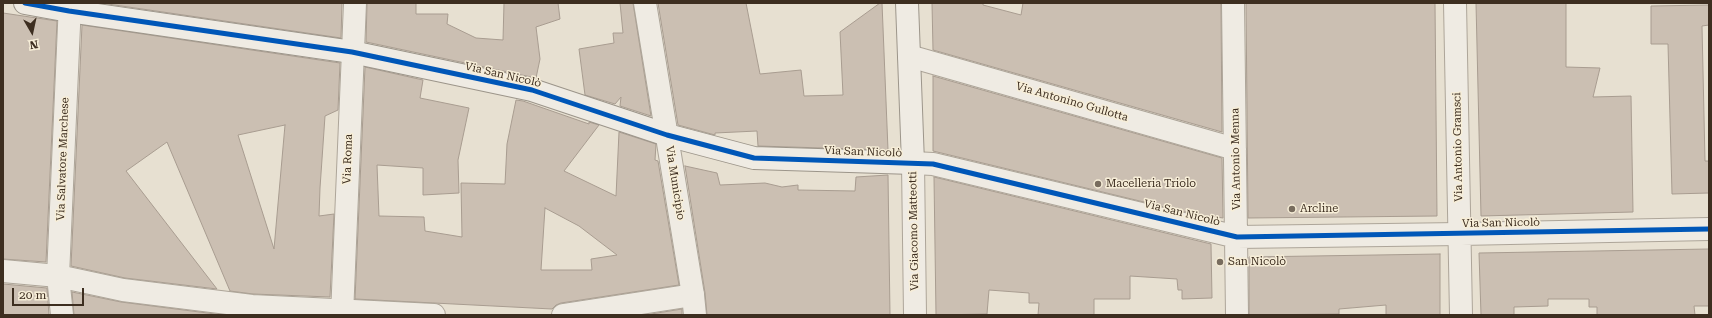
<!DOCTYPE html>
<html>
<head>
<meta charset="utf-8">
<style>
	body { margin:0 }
	#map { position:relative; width:1712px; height:318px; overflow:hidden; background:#e7e0d1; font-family:"Roboto Serif",serif }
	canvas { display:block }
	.frame { position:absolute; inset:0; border:4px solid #3d2e20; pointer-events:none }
	.north { position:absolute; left:12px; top:12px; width:40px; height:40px; -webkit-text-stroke:3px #f7eed8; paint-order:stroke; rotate:171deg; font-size:11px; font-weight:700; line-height:16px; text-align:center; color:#3d2e20 }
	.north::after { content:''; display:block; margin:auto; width:14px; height:18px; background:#3d2e20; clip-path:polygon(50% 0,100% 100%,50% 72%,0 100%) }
	.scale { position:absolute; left:12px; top:288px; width:72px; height:18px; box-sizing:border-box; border:2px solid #3d2e20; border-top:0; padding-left:5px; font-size:12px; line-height:14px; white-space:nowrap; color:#3d2e20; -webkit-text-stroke:3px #f7eed8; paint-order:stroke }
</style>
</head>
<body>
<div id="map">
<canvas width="1712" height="318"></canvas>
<div class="frame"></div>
<div class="north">N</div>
<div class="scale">20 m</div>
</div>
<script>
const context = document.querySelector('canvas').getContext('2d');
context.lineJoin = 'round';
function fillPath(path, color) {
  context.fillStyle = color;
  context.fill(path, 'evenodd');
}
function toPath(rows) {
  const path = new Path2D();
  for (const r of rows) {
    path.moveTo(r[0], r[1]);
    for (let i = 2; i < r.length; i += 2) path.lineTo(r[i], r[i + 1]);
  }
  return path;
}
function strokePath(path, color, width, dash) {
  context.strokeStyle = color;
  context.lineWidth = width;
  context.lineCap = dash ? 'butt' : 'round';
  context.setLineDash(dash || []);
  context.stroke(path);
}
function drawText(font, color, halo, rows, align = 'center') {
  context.font = font + ' "Roboto Serif",serif';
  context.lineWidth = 3;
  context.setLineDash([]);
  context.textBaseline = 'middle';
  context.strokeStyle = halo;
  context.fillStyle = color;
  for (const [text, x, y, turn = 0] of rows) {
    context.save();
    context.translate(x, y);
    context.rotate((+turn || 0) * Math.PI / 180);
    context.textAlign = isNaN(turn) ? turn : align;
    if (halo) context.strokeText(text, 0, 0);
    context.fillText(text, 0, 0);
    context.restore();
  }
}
const building = toPath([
	[101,3,342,3,341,38,101,3],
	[367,3,416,3,416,14,448,14,447,24,476,38,503,40,504,3,558,3,560,19,536,27,540,59,536,78,366,42,367,3],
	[620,3,633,3,651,116,620,106,621,97,615,104,585,95,579,49,614,43,613,33,623,33,620,3],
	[658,3,746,3,760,74,801,70,804,96,843,95,840,32,880,3,882,3,888,150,758,146,757,131,715,133,715,135,678,125,658,3],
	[932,3,983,3,983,5,1021,15,1023,3,1221,3,1222,132,933,50,932,3],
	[1246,3,1435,3,1437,216,1248,218,1246,3],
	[1476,3,1566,3,1566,67,1600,68,1593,97,1631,96,1633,212,1481,216,1476,3],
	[1709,5,1709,25,1702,26,1705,161,1709,161,1709,193,1672,194,1668,44,1651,44,1651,6,1709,5],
	[3,13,57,21,46,262,3,259,3,13],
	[82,25,340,63,338,110,325,116,320,188,319,216,334,214,330,297,253,294,230,291,167,142,126,171,217,289,125,278,71,266,82,25],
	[285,125,274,249,238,135,285,125],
	[365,67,423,80,420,98,469,108,458,160,459,193,423,195,423,168,377,165,379,216,424,217,425,231,462,237,461,183,505,184,507,144,516,100,523,101,589,124,589,122,599,125,564,171,616,196,619,132,656,144,655,160,658,161,679,285,561,303,556,305,552,309,355,299,365,67],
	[545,208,579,226,617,255,591,259,592,270,541,270,545,208],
	[933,76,1222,158,1223,218,1210,216,1210,218,933,151,933,76],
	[685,166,717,173,720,185,765,183,782,187,798,185,798,190,855,191,856,177,888,175,890,315,707,315,705,293,685,166],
	[934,177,1211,244,1212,298,1182,299,1182,290,1178,290,1177,279,1130,276,1130,299,1094,299,1094,315,1038,315,1039,303,1029,303,1029,293,989,290,987,314,936,315,934,177],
	[1709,249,1709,306,1694,306,1695,315,1597,315,1597,307,1589,307,1589,299,1548,299,1548,306,1514,307,1514,315,1481,315,1479,253,1709,249],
	[1440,254,1440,315,1386,315,1386,305,1339,309,1339,314,1249,315,1249,257,1440,254],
	[3,284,47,288,49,315,3,315,3,284],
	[72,292,121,302,223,315,74,315,72,292],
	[682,309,682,315,645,315,682,309]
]);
fillPath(building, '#cbbfb2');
strokePath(building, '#a89c90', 1);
const minor = toPath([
	[1233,3,1237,315],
	[909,56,1235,149],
	[913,163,933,164,1237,237,1460,234],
	[3,271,58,276,123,290,252,306,434,315],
	[62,315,58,276,70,3],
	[563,315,693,295]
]);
const tertiary = toPath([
	[645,3,693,295,695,315],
	[1455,3,1461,315],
	[913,163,915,315],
	[1460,234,1709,229],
	[342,315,355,3]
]);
const secondary = toPath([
	[25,3,69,11,352,52,532,90,667,135,754,158,913,163,907,3]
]);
strokePath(minor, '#ada599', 24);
strokePath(tertiary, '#ada599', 24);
strokePath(secondary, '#9c958a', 24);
strokePath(minor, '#efebe3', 22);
strokePath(tertiary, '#efebe3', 22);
strokePath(secondary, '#efebe3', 22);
strokePath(toPath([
	[25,3,69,11,352,52,532,90,667,135,754,158,933,164,1237,237,1709,229]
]), '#0057b8', 5);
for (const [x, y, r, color] of [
	[1098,184,4,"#786c5e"],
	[1292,209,4,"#786c5e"],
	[1220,262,4,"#786c5e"]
]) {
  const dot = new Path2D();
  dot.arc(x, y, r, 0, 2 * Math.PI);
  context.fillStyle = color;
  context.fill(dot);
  strokePath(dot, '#f7eed8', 1.5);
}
drawText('11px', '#3d2e20', '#f7eed8', [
	["Via San Nicolò",503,75,13],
	["Via Antonino Gullotta",1072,102,16],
	["Via Antonio Gramsci",1458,147,-91],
	["Via San Nicolò",863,152,2],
	["Via Salvatore Marchese",63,159,-88],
	["Via Roma",348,159,-88],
	["Via Antonio Menna",1236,159,-91],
	["Via Municipio",675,183,81],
	["Via San Nicolò",1182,213,14],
	["Via San Nicolò",1501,223,-1],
	["Via Giacomo Matteotti",914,231,-91]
]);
drawText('11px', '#3d2e20', '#f7eed8', [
	["Macelleria Triolo",1106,184],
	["Arcline",1300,209],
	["San Nicolò",1228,262]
], 'left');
</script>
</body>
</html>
